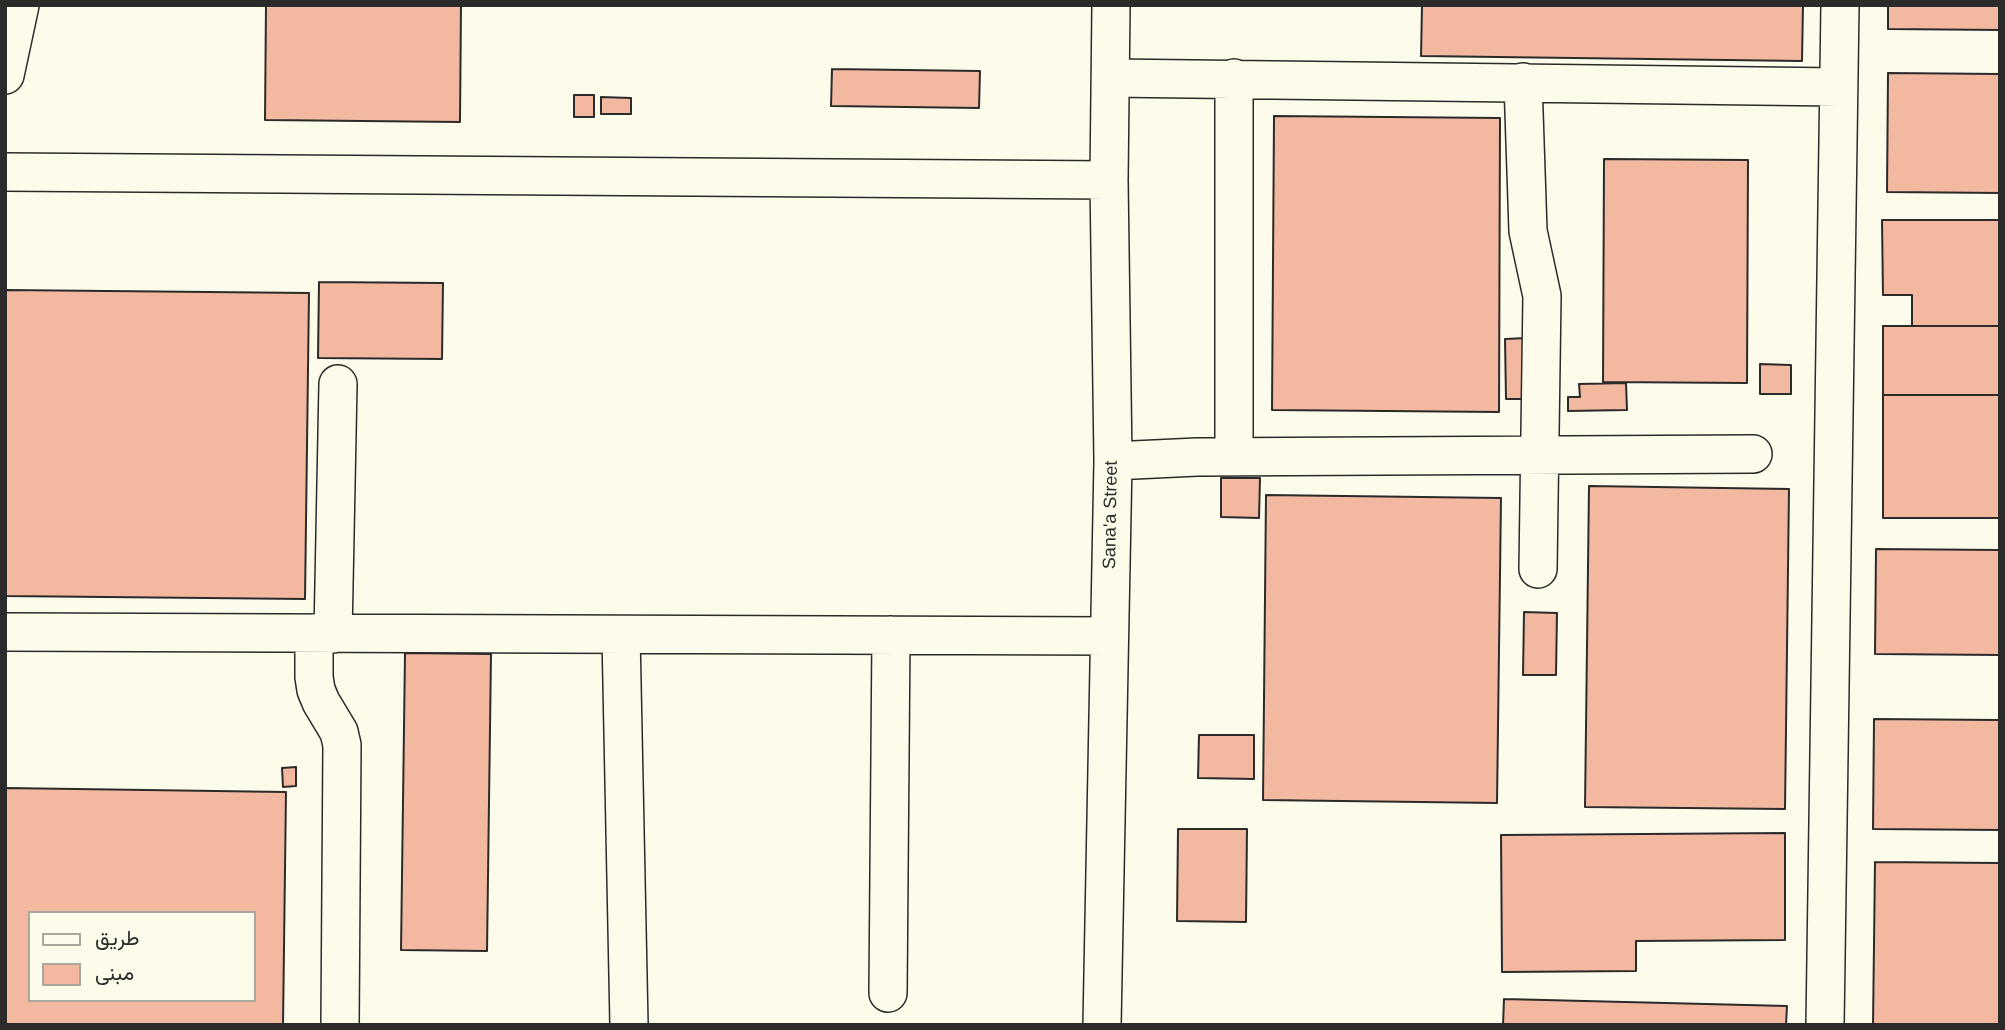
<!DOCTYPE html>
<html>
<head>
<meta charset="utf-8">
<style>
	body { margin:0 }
	#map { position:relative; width:2005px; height:1030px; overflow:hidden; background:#fdfbea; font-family:Helvetica,Vazirmatn,sans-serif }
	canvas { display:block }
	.frame { position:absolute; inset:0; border:7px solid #2b2b2b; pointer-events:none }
	.legend { position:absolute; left:28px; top:911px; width:228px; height:91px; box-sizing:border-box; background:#fdfbea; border:2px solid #a9a89e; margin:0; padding:9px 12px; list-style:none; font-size:21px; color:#2b2b2b }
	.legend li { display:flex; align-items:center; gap:14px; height:35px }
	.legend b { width:35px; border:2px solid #a9a89e }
</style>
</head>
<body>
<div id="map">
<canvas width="2005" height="1030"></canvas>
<div class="frame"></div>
<ul class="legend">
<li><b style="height:9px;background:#fdfbea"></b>طريق</li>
<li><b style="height:19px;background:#f2b8a0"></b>مبنى</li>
</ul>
</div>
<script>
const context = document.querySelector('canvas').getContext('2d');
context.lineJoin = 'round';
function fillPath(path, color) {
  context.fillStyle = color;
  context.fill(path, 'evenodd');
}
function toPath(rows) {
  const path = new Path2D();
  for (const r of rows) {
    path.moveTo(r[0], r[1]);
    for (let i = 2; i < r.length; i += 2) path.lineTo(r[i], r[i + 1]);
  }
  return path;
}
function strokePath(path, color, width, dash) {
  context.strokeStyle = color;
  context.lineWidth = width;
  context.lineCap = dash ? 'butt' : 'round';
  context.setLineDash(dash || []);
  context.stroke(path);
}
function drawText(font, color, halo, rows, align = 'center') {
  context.font = font + ' Helvetica,sans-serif';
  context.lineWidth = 5;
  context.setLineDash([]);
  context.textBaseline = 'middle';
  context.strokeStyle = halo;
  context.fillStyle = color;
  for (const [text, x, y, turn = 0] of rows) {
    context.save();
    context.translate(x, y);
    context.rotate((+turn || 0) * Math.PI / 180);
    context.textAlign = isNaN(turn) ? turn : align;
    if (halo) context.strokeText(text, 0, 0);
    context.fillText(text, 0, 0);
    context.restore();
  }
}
const building = toPath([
	[266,5,461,5,460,122,265,120,266,5],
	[1422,5,1803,5,1802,61,1421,56,1422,5],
	[1888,5,2000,5,2000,30,1888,29,1888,5],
	[832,69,980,71,979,108,831,106,832,69],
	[1888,73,2000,74,2000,193,1887,192,1888,73],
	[574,95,594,95,594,117,574,117,574,95],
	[601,97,631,98,631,114,601,114,601,97],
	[1274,116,1500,118,1499,412,1272,410,1274,116],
	[1604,159,1748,160,1747,383,1603,382,1604,159],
	[1882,220,2000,220,2000,326,1912,326,1912,295,1883,295,1882,220],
	[319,282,443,283,442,359,318,358,319,282],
	[6,290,309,293,305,599,5,596,6,290],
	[1883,326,2000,326,2000,395,1883,395,1883,326],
	[1527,338,1528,399,1506,399,1505,339,1527,338],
	[1760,364,1791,365,1791,394,1760,394,1760,364],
	[1626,383,1627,410,1568,411,1568,397,1580,397,1579,384,1626,383],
	[1883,395,2000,395,2000,518,1883,518,1883,395],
	[1221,478,1260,478,1259,518,1221,517,1221,478],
	[1589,486,1789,489,1785,809,1585,807,1589,486],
	[1266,495,1501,498,1497,803,1263,800,1266,495],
	[1876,549,2000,550,2000,655,1875,654,1876,549],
	[1524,612,1557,613,1556,675,1523,675,1524,612],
	[405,653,491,654,487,951,401,950,405,653],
	[1874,719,2000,720,2000,830,1873,829,1874,719],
	[1199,735,1254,735,1254,779,1198,778,1199,735],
	[296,767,296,786,283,787,282,768,296,767],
	[5,788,286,792,283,1025,5,1025,5,788],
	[30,913,254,913,254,1000,30,1000,30,913],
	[1178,829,1247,829,1246,922,1177,921,1178,829],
	[1785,833,1785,940,1636,941,1636,971,1502,972,1501,835,1785,833],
	[1875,862,2000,863,2000,1025,1873,1025,1875,862],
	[1504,999,1787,1006,1786,1025,1503,1025,1504,999]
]);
fillPath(building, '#f2b8a0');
strokePath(building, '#2b2b2b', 2);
const minor = toPath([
	[5,75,20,5],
	[1111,78,1838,87],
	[1523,82,1528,231,1542,296,1538,569],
	[5,172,1109,180],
	[1234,457,1234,78],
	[1113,461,1197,457,1753,454],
	[5,632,1109,636],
	[314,633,314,677,316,690,321,702,339,732,342,745,340,1025],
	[333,634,338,384],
	[621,635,629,1025],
	[888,993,891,635],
	[1102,1025,1113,461,1109,180,1111,5],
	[1825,1025,1840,5]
]);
strokePath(minor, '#2b2b2b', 40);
strokePath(minor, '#fdfbea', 37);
drawText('18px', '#2b2b2b', '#fdfbea', [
	["Sana'a Street",1111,515,-89]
]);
</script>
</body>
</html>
